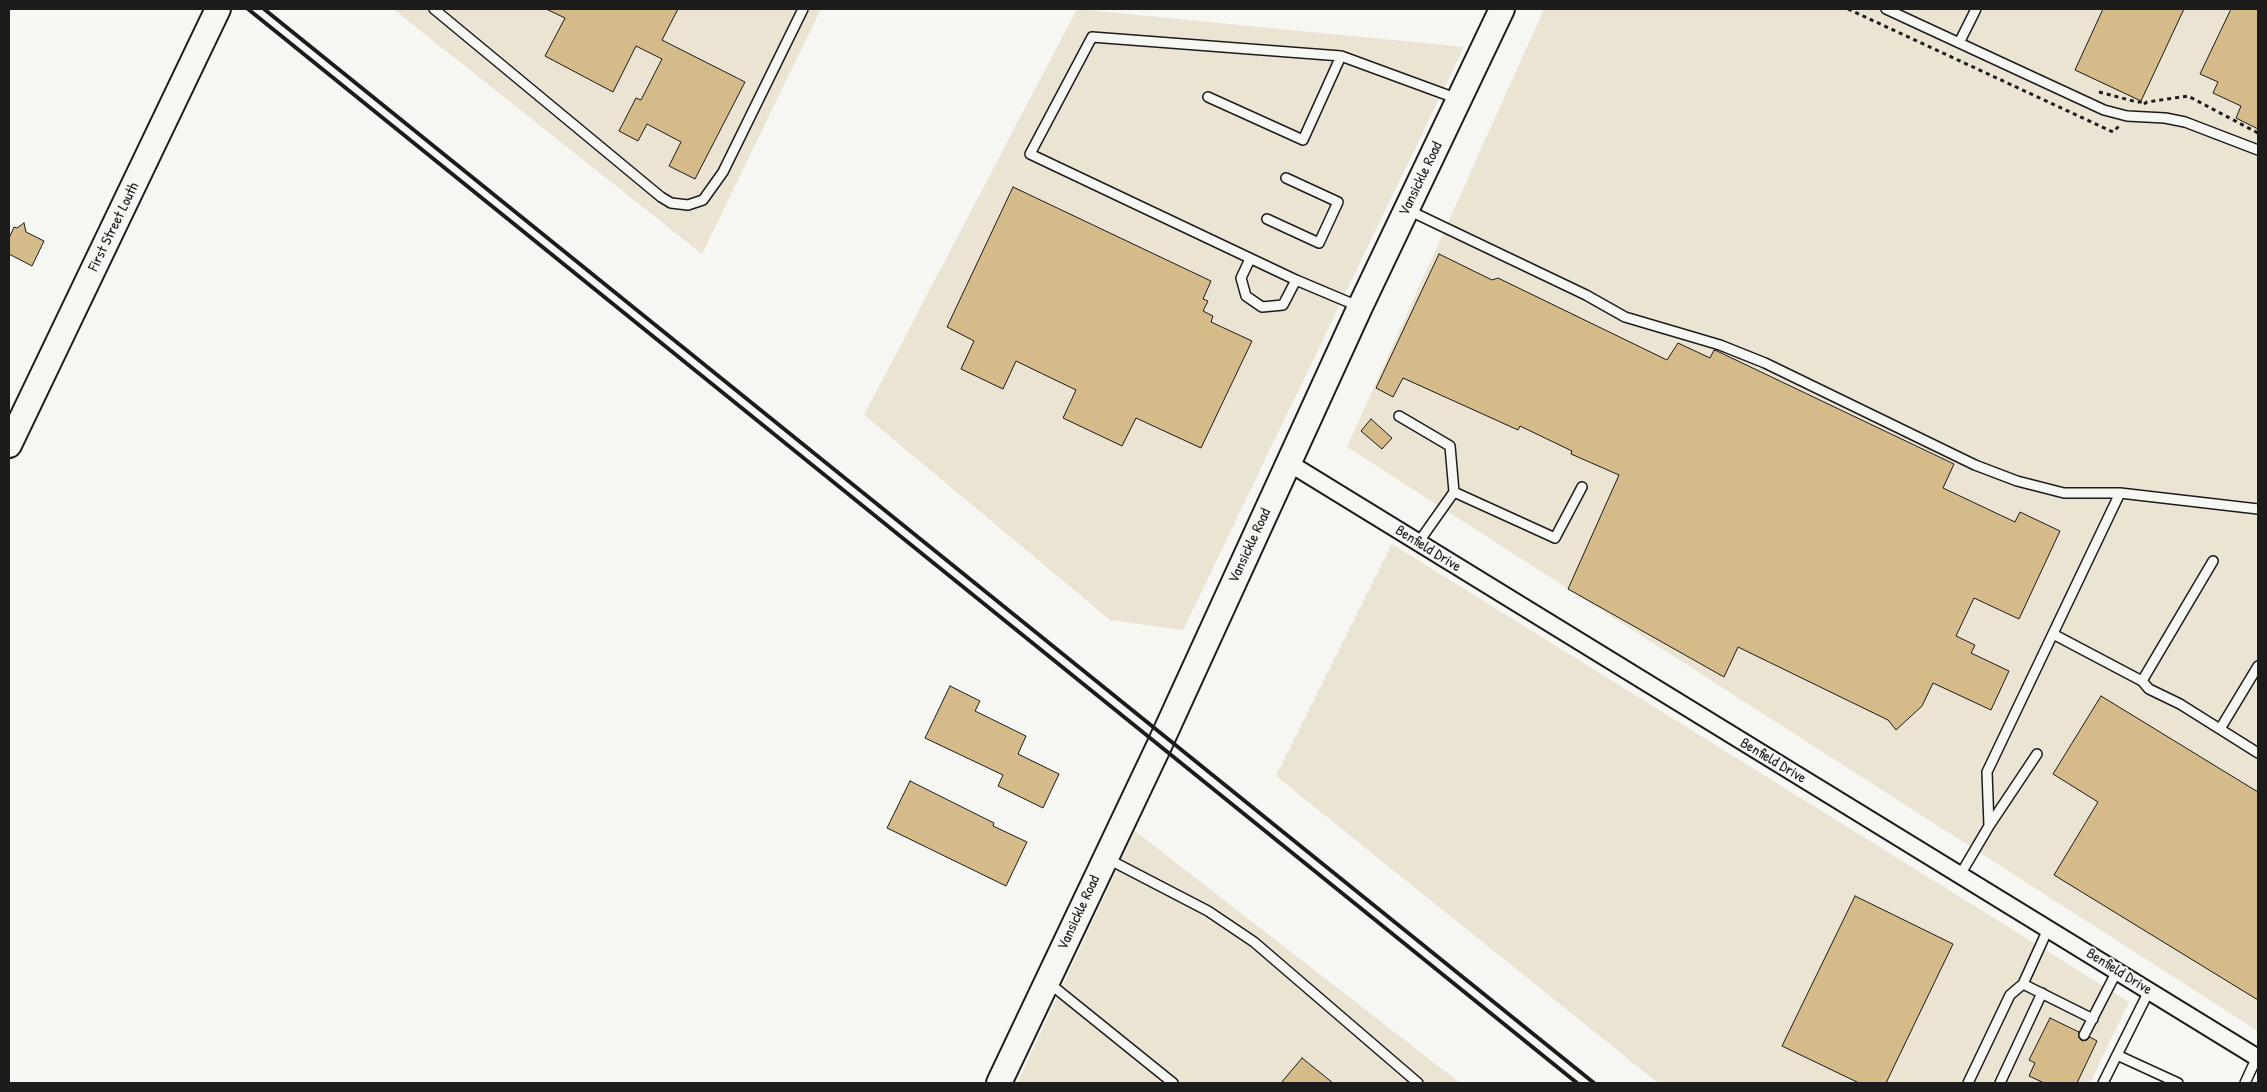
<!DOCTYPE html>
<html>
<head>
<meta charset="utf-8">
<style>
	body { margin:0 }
	#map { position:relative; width:2267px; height:1092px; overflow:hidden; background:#f6f6f2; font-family:"Patrick Hand",sans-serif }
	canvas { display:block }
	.frame { position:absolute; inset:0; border:10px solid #1c1c1c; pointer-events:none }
</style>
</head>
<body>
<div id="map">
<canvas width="2267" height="1092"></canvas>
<div class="frame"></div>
</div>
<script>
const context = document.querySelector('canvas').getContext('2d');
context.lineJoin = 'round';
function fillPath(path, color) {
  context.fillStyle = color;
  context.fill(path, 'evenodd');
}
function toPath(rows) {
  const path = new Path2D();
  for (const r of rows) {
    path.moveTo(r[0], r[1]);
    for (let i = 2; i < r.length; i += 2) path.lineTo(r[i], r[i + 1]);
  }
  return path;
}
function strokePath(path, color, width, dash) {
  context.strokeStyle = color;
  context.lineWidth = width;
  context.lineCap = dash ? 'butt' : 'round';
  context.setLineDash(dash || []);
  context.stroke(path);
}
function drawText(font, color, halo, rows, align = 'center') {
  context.font = font + ' "Patrick Hand",sans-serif';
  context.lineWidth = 4;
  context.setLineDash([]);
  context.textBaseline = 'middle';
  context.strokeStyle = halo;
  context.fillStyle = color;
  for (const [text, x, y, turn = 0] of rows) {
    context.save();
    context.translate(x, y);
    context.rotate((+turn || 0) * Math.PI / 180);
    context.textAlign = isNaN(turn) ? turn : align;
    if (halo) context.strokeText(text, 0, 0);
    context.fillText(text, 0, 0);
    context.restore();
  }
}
fillPath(toPath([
	[393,9,821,9,702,254],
	[1077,9,1464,47,1183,630,1110,620,864,415],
	[1544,9,2258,9,2258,1031,1347,447],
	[1392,544,2129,1002,2090,1083,1658,1083,1276,776],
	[1135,831,1460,1083,1017,1083]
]), '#ece4d3');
const building = toPath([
	[546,9,678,9,662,40,745,82,695,179,669,166,681,142,647,124,638,141,619,131,636,98,641,100,662,59,636,46,613,92,545,56,565,18,546,9],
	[2103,9,2184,9,2141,101,2075,70,2103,9],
	[2231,9,2258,9,2258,129,2236,118,2241,106,2213,93,2218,82,2200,74,2231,9],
	[1013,187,1211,281,1203,299,1208,301,1203,311,1213,316,1211,322,1252,341,1201,448,1136,418,1122,446,1063,418,1076,390,1016,361,1003,389,961,369,974,341,947,327,1013,187],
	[24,223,26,232,44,241,32,266,9,254,9,238,14,227,17,228,24,223],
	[1439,254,1492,280,1498,278,1667,360,1678,343,1710,358,1714,350,1717,351,1954,464,1943,488,2015,522,2020,512,2060,531,2019,619,1974,598,1956,636,1975,645,1971,653,2009,671,1991,710,1933,683,1922,706,1896,730,1888,720,1738,647,1724,677,1568,589,1619,475,1571,454,1572,451,1520,426,1518,430,1403,378,1393,397,1376,388,1439,254],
	[1371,419,1392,438,1382,449,1361,431,1371,419],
	[950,686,980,701,975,711,1026,736,1018,754,1059,774,1043,808,998,786,1003,775,925,738,950,686],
	[2101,696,2258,792,2258,1000,2054,875,2098,802,2053,774,2101,696],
	[910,781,994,823,993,826,1027,842,1006,886,887,828,910,781],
	[1855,896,1953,944,1886,1083,1859,1083,1782,1046,1855,896],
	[2050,1018,2079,1032,2079,1038,2082,1041,2087,1040,2090,1037,2097,1041,2077,1083,2044,1083,2029,1076,2035,1063,2029,1060,2050,1018],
	[1302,1058,1333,1083,1281,1083,1302,1058]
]);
fillPath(building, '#d5ba8a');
strokePath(building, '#1c1c1c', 1);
const lane = toPath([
	[434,9,661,197,671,203,688,205,703,200,723,172,803,9],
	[1886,9,2104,110,2127,116,2165,118,2185,122,2258,150],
	[1959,43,1976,9],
	[1341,56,1458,99],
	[1208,97,1303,140,1341,56,1092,37,1030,154,1296,280,1283,305,1262,307,1246,296,1241,278,1250,259],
	[1408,210,1586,295,1625,317,1720,345,1765,363,1975,465,2017,481,2064,493,2120,493],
	[1267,219,1319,243,1338,202,1286,178],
	[1296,280,1360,307],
	[1399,416,1450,446,1454,492],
	[1418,543,1454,492,1555,538,1582,487],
	[2053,634,2142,681,2149,689,2180,704,2258,753],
	[2142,681,2213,561],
	[2220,729,2258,666],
	[1989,826,2037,754],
	[1106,858,1208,911,1254,942,1418,1083],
	[1960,875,1989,826,1987,772,2120,493,2258,509],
	[1049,983,1173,1083],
	[2023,984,2093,1019],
	[2084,1035,2117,971],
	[2117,1055,2178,1083],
	[1968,1083,2010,995,2023,984,2048,929],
	[2000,1083,2042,993],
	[2103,1083,2149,991],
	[2245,1083,2257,1057]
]);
const street = toPath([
	[1289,463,2258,1058]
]);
const secondary = toPath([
	[9,445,218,9],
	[999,1083,1159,746,1360,307,1502,9]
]);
strokePath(lane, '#1c1c1c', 12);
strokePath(street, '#1c1c1c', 20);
strokePath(secondary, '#1c1c1c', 28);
strokePath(toPath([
	[1848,9,2113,132,2119,126],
	[2099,92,2137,102,2146,102],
	[2144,104,2147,102,2188,96,2258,133]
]), '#1c1c1c', 3, [4, 4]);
strokePath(lane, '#f6f6f2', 9);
strokePath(street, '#f6f6f2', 16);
strokePath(secondary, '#f6f6f2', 24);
strokePath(toPath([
	[248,9,1577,1083],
	[264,9,1594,1083]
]), '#1c1c1c', 4);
drawText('15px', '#1c1c1c', '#f6f6f2', [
	["Vansickle Road",1421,179,-64],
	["First Street Louth",114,227,-64],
	["Vansickle Road",1250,546,-65],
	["Benfield Drive",1428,549,32],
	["Benfield Drive",1773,761,31],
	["Vansickle Road",1079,913,-65],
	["Benfield Drive",2119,972,32]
]);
</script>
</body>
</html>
